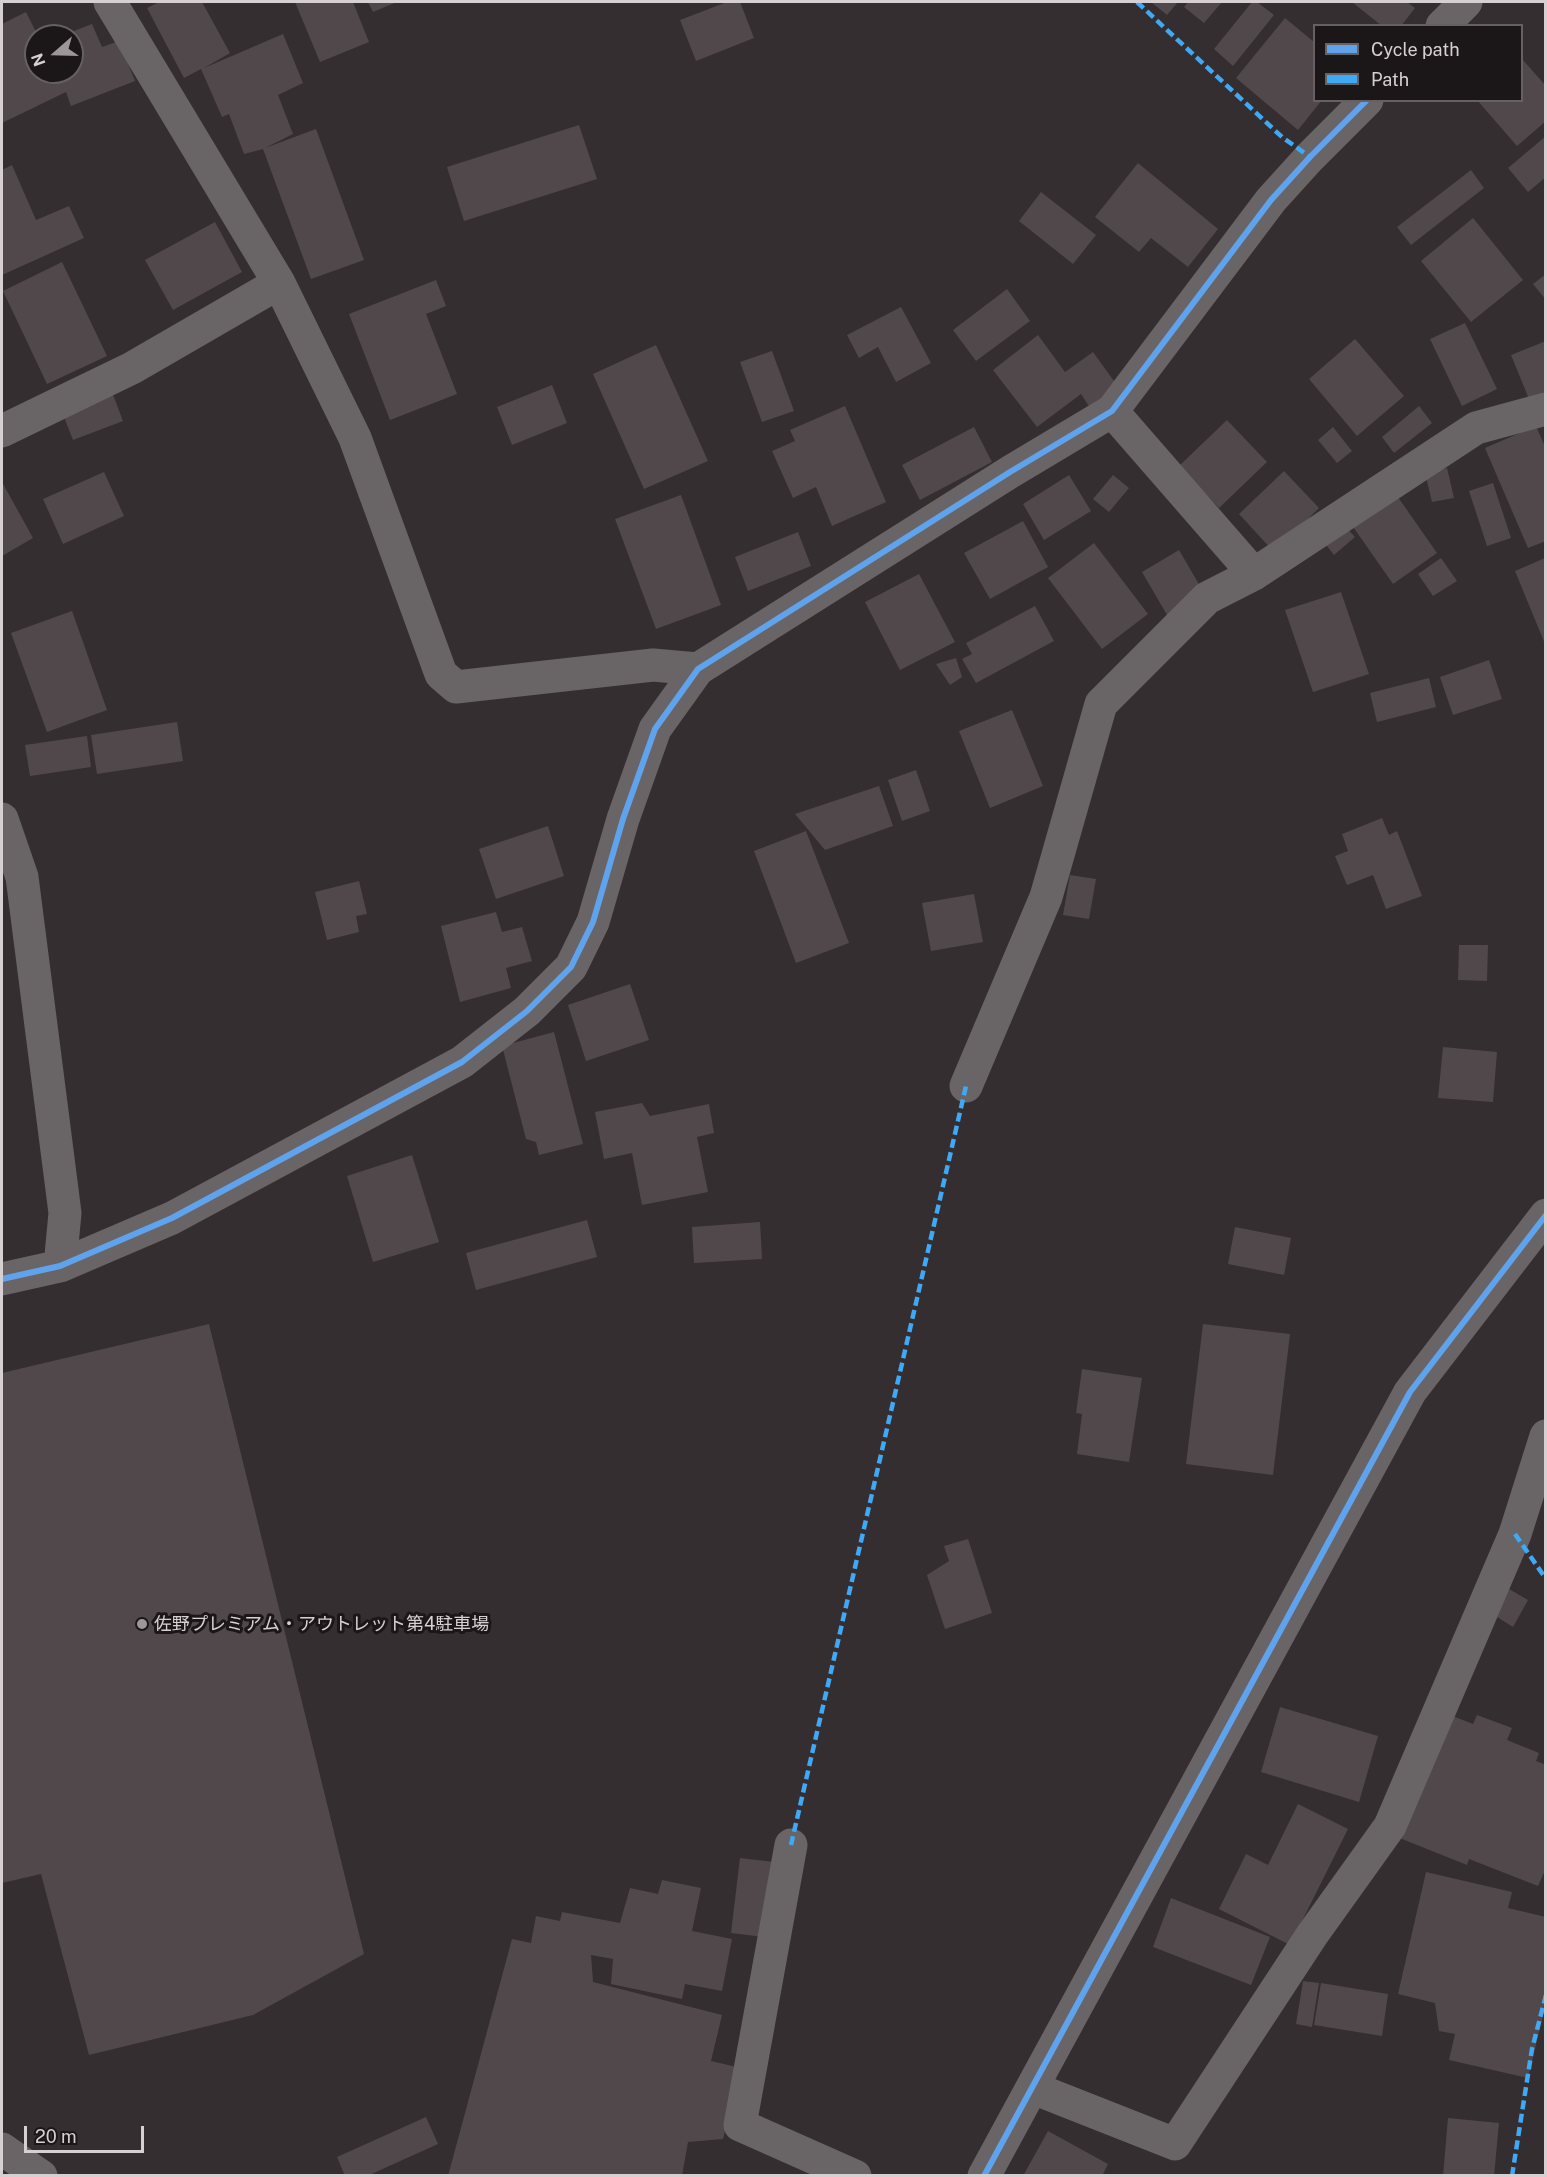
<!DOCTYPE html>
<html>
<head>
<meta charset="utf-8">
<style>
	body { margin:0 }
	#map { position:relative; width:1547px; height:2177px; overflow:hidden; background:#342e31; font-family:"Public Sans",sans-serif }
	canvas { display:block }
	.frame { position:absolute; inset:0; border:3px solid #d7d0d2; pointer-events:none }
	.legend { position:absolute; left:1313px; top:24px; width:210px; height:78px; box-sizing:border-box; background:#1b1618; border:2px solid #666062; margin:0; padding:8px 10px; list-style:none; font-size:18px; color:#d7d0d2 }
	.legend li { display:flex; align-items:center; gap:12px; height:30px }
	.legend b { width:30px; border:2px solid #666062 }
	.north { position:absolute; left:24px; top:24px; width:60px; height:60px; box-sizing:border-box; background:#1b1618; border:2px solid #666062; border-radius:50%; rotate:250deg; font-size:16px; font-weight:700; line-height:24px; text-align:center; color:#d7d0d2 }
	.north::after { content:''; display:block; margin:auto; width:21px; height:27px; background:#9e979a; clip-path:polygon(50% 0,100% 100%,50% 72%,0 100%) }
	.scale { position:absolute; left:24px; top:2126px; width:120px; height:27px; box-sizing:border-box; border:3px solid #d7d0d2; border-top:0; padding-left:8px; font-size:18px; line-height:21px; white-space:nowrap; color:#d7d0d2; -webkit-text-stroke:4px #1b1618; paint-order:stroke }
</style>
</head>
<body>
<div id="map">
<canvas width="1547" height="2177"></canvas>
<div class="frame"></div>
<ul class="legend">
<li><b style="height:8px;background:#60a3ed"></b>Cycle path</li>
<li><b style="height:8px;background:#3fa9f5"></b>Path</li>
</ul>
<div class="north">N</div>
<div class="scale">20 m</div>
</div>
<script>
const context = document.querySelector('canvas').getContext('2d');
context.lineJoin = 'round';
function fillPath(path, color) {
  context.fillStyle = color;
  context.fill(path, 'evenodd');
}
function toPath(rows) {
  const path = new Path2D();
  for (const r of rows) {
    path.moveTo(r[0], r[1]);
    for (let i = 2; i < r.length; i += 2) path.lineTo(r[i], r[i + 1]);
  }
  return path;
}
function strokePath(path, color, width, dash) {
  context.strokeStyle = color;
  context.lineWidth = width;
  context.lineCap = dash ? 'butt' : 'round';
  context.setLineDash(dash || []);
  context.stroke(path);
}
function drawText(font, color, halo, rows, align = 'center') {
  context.font = font + ' "Public Sans","Noto Sans JP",sans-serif';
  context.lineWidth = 6;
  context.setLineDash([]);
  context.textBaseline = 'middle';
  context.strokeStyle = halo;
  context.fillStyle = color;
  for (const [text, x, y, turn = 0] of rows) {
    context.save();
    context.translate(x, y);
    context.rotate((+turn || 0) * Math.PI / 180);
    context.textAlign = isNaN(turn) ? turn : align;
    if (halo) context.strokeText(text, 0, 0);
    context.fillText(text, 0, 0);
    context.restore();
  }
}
fillPath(toPath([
	[159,2,202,2,230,53,204,68,283,34,303,83,278,95,293,134,265,148,316,129,364,260,311,279,263,149,244,154,229,114,222,117,201,69,184,78,147,8],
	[295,2,353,2,369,42,320,62],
	[368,2,397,2,373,12],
	[727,2,740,2,754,38,696,61,680,20],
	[1151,2,1178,2,1167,15],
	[1188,2,1222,2,1204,23,1184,7],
	[1252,2,1257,2,1274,15,1233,66,1214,49],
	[1352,2,1407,2,1415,8,1401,26,1382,26],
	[26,12,38,36,36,36,36,72,57,72,58,74,72,72,72,69,74,68,72,62,72,36,61,36,92,24,102,47,119,41,135,81,71,106,66,92,2,123,2,24],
	[1285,18,1314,42,1314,100,1322,100,1298,130,1236,78],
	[1522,59,1546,86,1546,121,1517,146,1477,100,1522,100],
	[579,125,597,179,464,221,447,167],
	[1546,136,1546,177,1528,192,1508,168],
	[1138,163,1218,229,1188,267,1151,238,1139,252,1095,217],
	[12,165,36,220,69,206,84,238,2,275,2,170],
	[1471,170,1484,188,1411,245,1397,227],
	[1041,192,1096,235,1073,264,1019,221],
	[1473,218,1523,280,1471,322,1421,261],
	[215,222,242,272,173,310,145,260],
	[62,262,107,356,47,384,3,291],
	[1546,274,1546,300,1533,284],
	[436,280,446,306,426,314,457,394,390,420,349,314],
	[1007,289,1030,321,976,361,953,330],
	[901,307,931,363,896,382,878,347,859,358,847,335],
	[1465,323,1497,389,1462,406,1430,339],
	[1038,335,1065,372,1093,352,1119,388,1090,408,1081,394,1037,427,993,370],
	[1355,339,1404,396,1357,436,1309,379],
	[1546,341,1546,399,1531,404,1511,355],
	[656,345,708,461,644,489,593,374],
	[772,351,794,411,762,422,740,362],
	[552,385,567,423,512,445,497,407],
	[112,392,123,421,73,440,62,412],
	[845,406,886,502,832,526,816,487,793,498,772,451,795,441,790,430],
	[1419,406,1432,423,1394,453,1382,437],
	[1227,420,1267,462,1219,508,1179,466],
	[1536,426,1546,449,1546,541,1528,548,1485,448],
	[974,427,992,462,920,500,902,465],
	[1333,427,1352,451,1337,463,1318,440],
	[1447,468,1454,498,1432,502,1425,473],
	[1284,471,1319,508,1274,552,1239,514],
	[104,472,124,516,63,544,43,499],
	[1069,475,1091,511,1044,540,1023,504],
	[1113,475,1129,488,1109,512,1093,499],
	[2,482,33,538,2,556],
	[1493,483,1511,538,1487,546,1469,491],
	[1393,490,1437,553,1393,584,1349,521],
	[681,495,721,605,656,629,615,519],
	[1023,521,1048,567,990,599,964,553],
	[1343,524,1355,537,1334,555,1323,541],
	[798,532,811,566,748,591,735,557],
	[1094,543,1148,614,1102,649,1048,578],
	[1179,550,1207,598,1170,620,1142,572],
	[1441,558,1457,581,1433,596,1418,574],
	[1545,558,1545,644,1515,571],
	[919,574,955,642,900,670,865,602],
	[1341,592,1369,674,1313,692,1285,610],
	[1035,606,1054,641,976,683,962,659,972,654,966,643],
	[72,611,107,710,47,732,11,633],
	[956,658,962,677,950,685,936,664],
	[1489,660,1502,699,1453,715,1440,677],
	[1429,678,1436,707,1377,722,1370,693],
	[1012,710,1043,786,990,808,959,731],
	[177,722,183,761,97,774,91,735],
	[87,736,91,767,30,776,25,745],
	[916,770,930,811,902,821,888,780],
	[879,786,893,826,825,850,795,814],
	[1382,818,1389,835,1397,831,1422,896,1386,909,1373,875,1347,885,1335,856,1348,851,1342,834],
	[548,826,564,876,496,899,479,849],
	[806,831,849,943,796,963,754,851],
	[1070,875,1096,879,1089,919,1063,915],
	[359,881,367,914,356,916,359,932,327,940,315,892],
	[974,894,983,942,931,951,922,903],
	[496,912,502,932,522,927,532,961,506,968,511,988,460,1002,441,926],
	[1459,945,1488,945,1487,981,1458,980],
	[630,984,649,1040,586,1061,568,1005],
	[554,1032,583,1144,539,1155,536,1142,526,1139,502,1046],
	[1443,1047,1497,1052,1493,1102,1438,1098],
	[642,1103,650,1116,709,1104,714,1133,697,1137,708,1192,642,1205,632,1153,604,1159,595,1112],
	[412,1155,439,1242,373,1262,347,1176],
	[587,1220,597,1257,476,1290,466,1253],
	[760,1222,762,1259,694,1263,692,1227],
	[1235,1227,1291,1238,1284,1275,1228,1264],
	[209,1324,364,1954,253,2015,89,2055,41,1874,2,1883,2,1373],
	[1203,1324,1290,1334,1273,1475,1186,1464],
	[1082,1369,1142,1378,1129,1462,1077,1454,1082,1414,1076,1413],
	[968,1539,992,1613,945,1629,927,1575,949,1561,944,1546],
	[1509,1589,1528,1600,1513,1627,1494,1615],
	[1280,1707,1378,1736,1359,1802,1261,1772],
	[1445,1713,1473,1724,1477,1715,1512,1728,1507,1740,1539,1753,1536,1761,1546,1765,1546,1868,1538,1886,1469,1859,1467,1865,1397,1837],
	[1298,1804,1348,1829,1290,1945,1219,1909,1246,1854,1268,1865],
	[740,1858,774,1862,764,1937,731,1933],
	[1426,1872,1512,1892,1508,1908,1546,1917,1546,2003,1528,2078,1449,2060,1455,2034,1439,2031,1435,2003,1398,1994],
	[662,1880,701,1888,692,1931,732,1939,722,1991,685,1984,682,1999,611,1984,613,1959,591,1955,593,1982,722,2015,711,2061,741,2068,723,2139,688,2142,682,2176,448,2176,512,1939,531,1943,536,1916,560,1921,562,1912,620,1923,630,1888,658,1894],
	[1171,1898,1270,1937,1251,1985,1153,1947],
	[1303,1981,1319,1983,1312,2027,1296,2024],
	[1321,1983,1388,1994,1382,2036,1314,2025],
	[426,2117,438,2144,367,2176,345,2176,337,2157],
	[1448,2118,1499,2123,1494,2176,1443,2176],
	[1048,2131,1108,2164,1102,2176,1023,2176]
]), '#51484c');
strokePath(toPath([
	[110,2,279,283,355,438,441,674,456,687,653,665,698,669],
	[1442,26,1466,2],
	[1112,411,1254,574],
	[2,431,132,368,279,283],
	[2,819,22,877,65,1213,60,1266],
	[966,1086,1046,897,1101,704,1207,598,1254,574,1476,428,1546,409],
	[2,1279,60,1266,172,1218,462,1062,527,1011,571,967,593,922,623,819,655,729,698,669,1010,472,1112,411,1271,200,1310,157,1367,100],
	[791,1845,740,2125,855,2176],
	[1033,2088,1175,2144,1312,1935,1390,1826,1515,1534,1546,1436],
	[2,2149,41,2176],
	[984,2176,1410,1392,1546,1215]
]), '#696466', 33);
strokePath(toPath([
	[1137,2,1282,137,1310,157],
	[1515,1534,1546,1579],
	[791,1845,966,1086],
	[1512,2176,1532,2049,1546,1995]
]), '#3fa9f5', 4.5, [9, 4.5]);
strokePath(toPath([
	[2,1279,60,1266,172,1218,462,1062,527,1011,571,967,593,922,623,819,655,729,698,669,1010,472,1112,411,1271,200,1310,157,1367,100],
	[984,2176,1410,1392,1546,1215]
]), '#60a3ed', 6);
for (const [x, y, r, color] of [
	[142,1624,6,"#9e979a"]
]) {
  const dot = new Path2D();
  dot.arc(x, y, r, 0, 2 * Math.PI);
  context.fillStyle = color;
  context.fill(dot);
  strokePath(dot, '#1b1618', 2);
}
drawText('18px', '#d7d0d2', '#1b1618', [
	["佐野プレミアム・アウトレット第4駐車場",154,1624]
], 'left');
</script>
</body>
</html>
